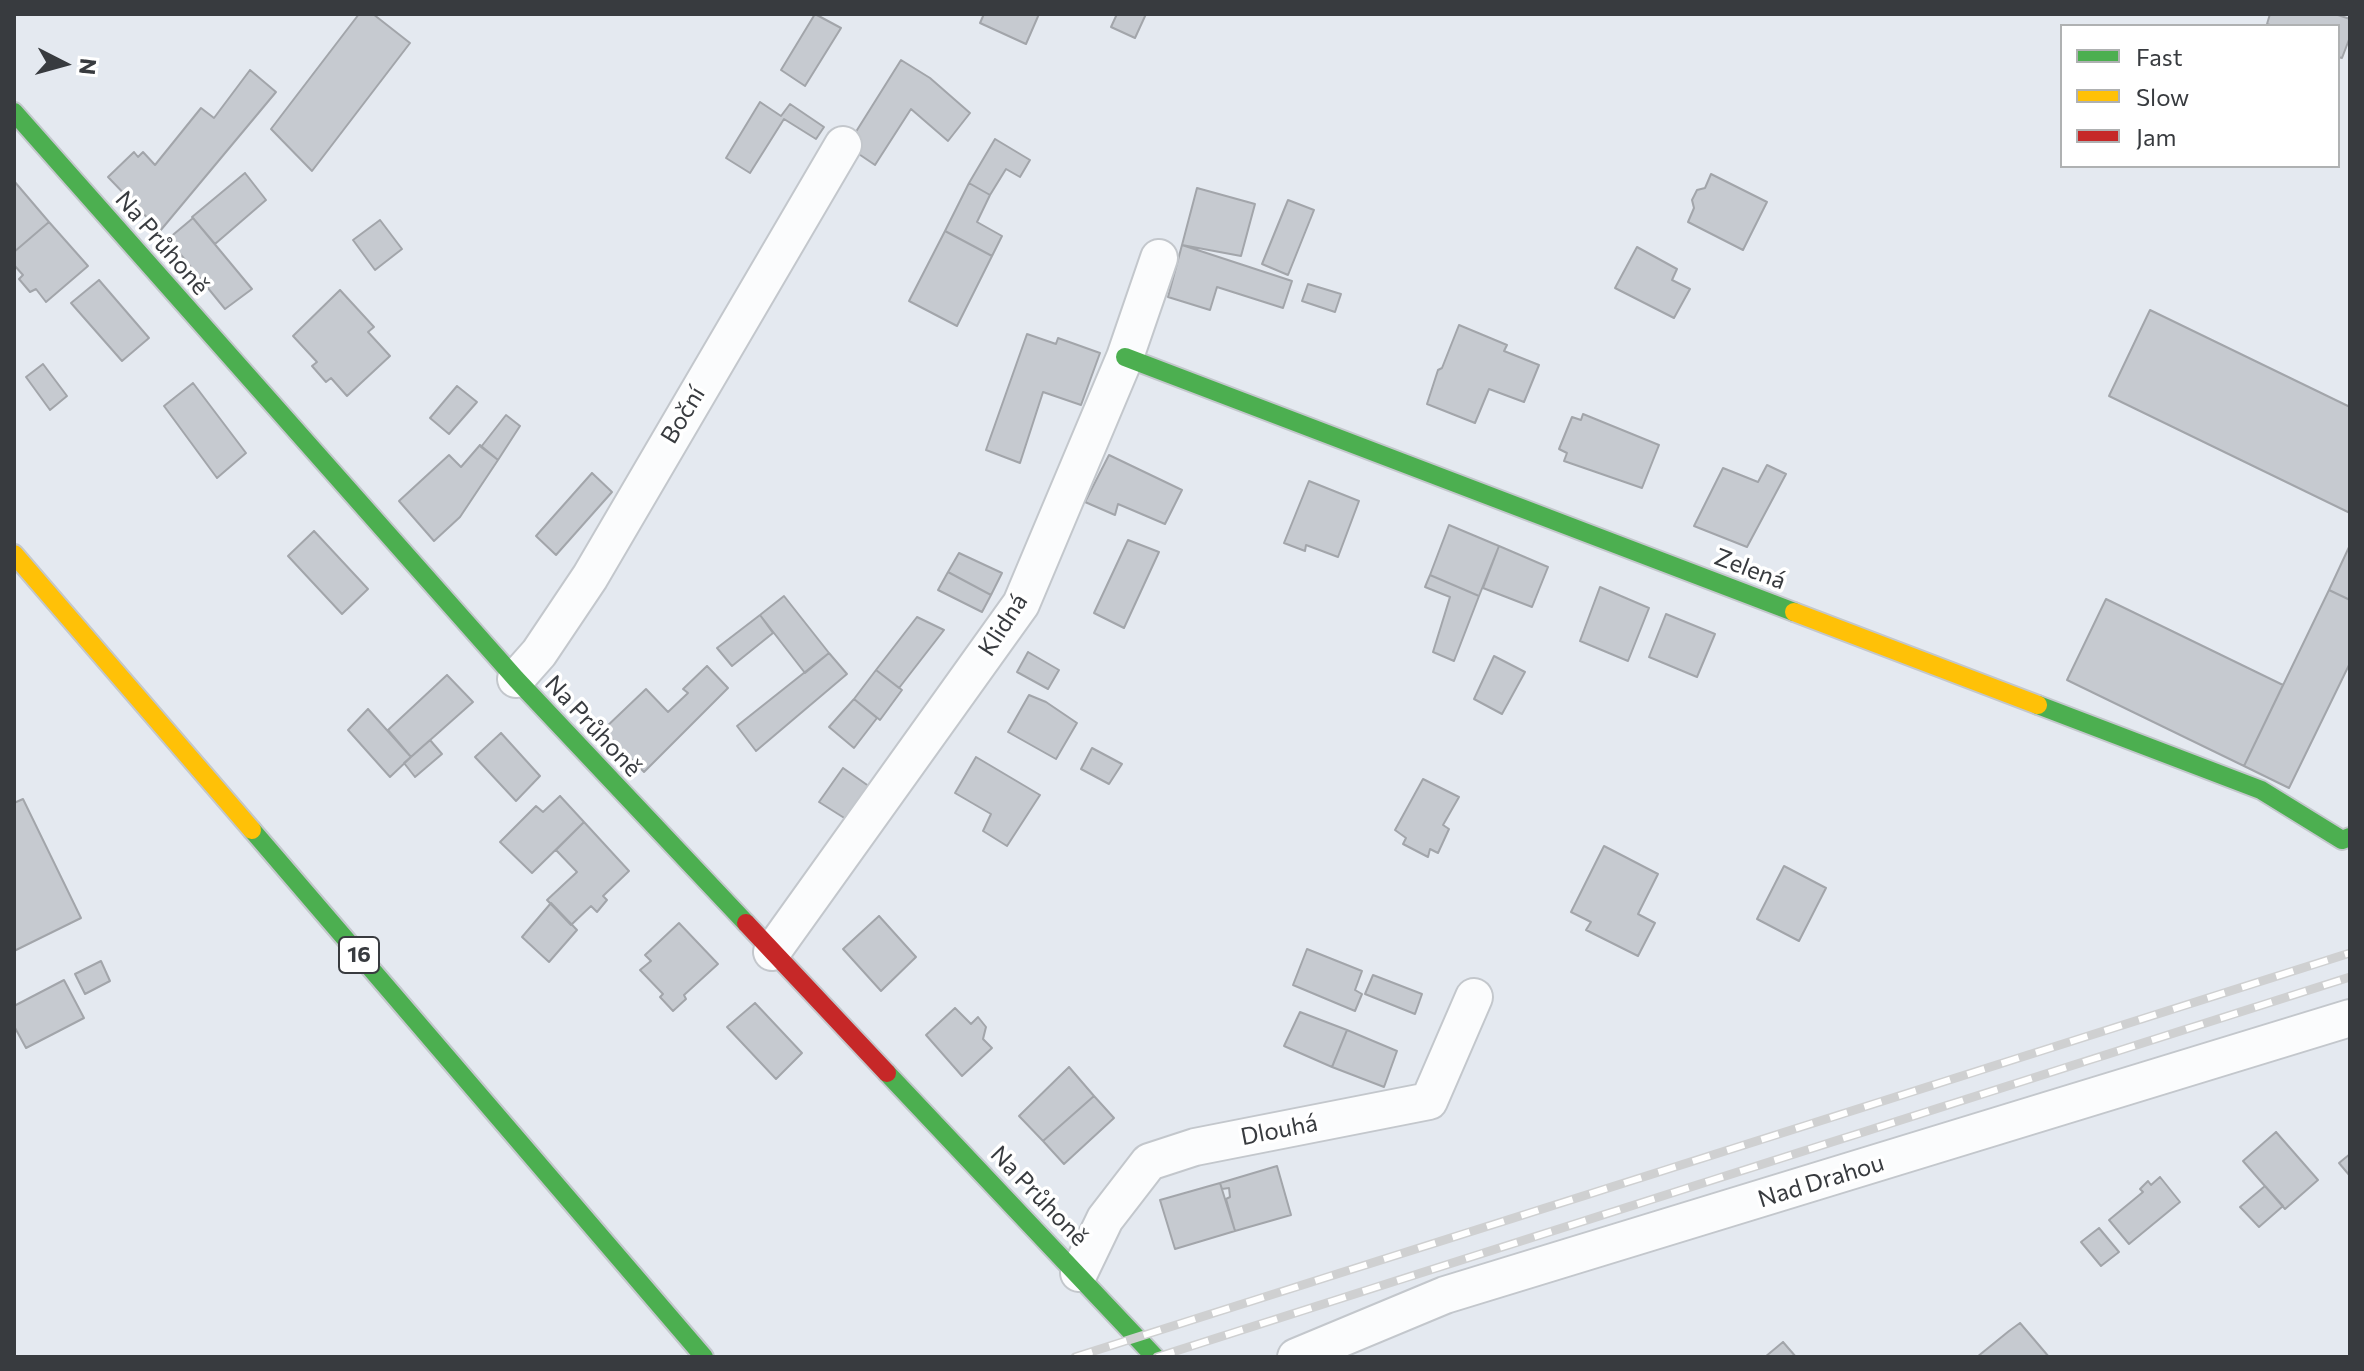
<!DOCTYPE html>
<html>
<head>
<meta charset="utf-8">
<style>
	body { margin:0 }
	#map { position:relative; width:2364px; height:1371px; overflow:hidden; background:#e4e9f0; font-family:Commissioner,sans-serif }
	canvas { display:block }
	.frame { position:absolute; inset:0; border:16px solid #383b3f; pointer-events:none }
	.legend { position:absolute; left:2060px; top:24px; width:280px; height:144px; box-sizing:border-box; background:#fff; border:2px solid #afb1b2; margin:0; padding:10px 14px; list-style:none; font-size:24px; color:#383b3f }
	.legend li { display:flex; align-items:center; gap:16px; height:40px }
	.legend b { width:40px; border:2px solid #afb1b2 }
	.north { position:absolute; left:24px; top:24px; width:80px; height:80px; -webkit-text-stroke:6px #fff; paint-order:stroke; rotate:96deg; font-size:22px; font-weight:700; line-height:32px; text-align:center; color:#383b3f }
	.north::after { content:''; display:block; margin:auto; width:28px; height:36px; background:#383b3f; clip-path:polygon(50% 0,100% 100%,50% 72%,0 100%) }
</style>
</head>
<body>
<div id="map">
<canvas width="2364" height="1371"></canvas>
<div class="frame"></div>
<ul class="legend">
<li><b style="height:10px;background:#4caf50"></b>Fast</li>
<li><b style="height:10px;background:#ffc107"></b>Slow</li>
<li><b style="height:10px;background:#c62828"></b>Jam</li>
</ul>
<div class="north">N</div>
</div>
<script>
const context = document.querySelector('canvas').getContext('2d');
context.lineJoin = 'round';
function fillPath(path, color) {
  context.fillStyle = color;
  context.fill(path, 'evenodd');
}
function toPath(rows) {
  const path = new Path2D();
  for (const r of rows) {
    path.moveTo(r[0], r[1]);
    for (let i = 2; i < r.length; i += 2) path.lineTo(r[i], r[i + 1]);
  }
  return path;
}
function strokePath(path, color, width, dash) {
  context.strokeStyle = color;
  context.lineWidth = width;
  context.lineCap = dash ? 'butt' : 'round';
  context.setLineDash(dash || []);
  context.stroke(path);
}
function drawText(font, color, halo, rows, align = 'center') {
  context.font = font + ' Commissioner,sans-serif';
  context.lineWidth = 7;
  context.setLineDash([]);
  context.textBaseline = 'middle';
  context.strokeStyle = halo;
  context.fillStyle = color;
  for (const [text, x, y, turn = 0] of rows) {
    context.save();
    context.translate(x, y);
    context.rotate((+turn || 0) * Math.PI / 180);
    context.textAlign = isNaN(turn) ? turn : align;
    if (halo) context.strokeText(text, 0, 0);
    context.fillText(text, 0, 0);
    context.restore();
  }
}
const building = toPath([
	[359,14,373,14,410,43,312,171,271,129,359,14],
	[815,14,841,28,805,86,781,70,815,14],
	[984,14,1039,14,1026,44,980,23,984,14],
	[1117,14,1146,14,1135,38,1111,27,1117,14],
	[2270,14,2335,14,2350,19,2350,37,2342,58,2338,57,2338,26,2273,26,2267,24,2270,14],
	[901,60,930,78,970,113,948,141,911,109,875,165,847,146,901,60],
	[250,70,276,92,160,231,108,177,134,152,138,157,143,152,155,165,201,108,214,118,250,70],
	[760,102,781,116,790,104,824,127,816,139,784,119,750,173,726,158,760,102],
	[995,139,1030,160,1020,177,1006,169,990,195,969,183,995,139],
	[245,173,266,200,215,244,192,217,245,173],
	[1711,174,1767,202,1743,250,1688,222,1694,208,1692,200,1697,190,1705,188,1711,174],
	[14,181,49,222,14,252,14,181],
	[969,183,990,195,977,222,1002,236,992,256,945,231,969,183],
	[1197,188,1255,204,1241,256,1182,245,1197,188],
	[1288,200,1314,210,1288,275,1262,264,1288,200],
	[193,218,252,289,225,309,168,239,193,218],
	[380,220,402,249,375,270,353,240,380,220],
	[49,222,88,266,46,302,36,289,30,292,19,279,23,275,14,265,14,252,49,222],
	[945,231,992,256,957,326,909,301,945,231],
	[1182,245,1292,281,1283,308,1217,287,1210,310,1168,297,1182,245],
	[1637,247,1677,269,1672,280,1690,289,1674,318,1615,288,1637,247],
	[99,280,149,338,122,361,71,303,99,280],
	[1308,284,1341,294,1335,312,1302,301,1308,284],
	[340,290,374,327,368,332,390,356,347,396,331,378,326,382,312,366,317,362,293,336,340,290],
	[2150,310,2350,407,2350,513,2109,396,2150,310],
	[1459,325,1507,345,1504,351,1539,365,1524,402,1489,389,1475,423,1427,404,1438,370,1442,368,1459,325],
	[1027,334,1056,344,1058,338,1100,353,1081,405,1043,392,1020,463,986,450,1027,334],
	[43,364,67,396,50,410,26,377,43,364],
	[193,383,246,453,217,478,164,406,193,383],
	[457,386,477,402,449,434,430,418,457,386],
	[1583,414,1659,445,1642,488,1564,461,1567,453,1559,449,1572,417,1581,420,1583,414],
	[506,415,520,426,498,460,481,447,506,415],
	[480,445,498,460,460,517,434,541,399,501,449,455,461,467,480,445],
	[1109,455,1182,490,1165,524,1118,504,1115,515,1085,502,1109,455],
	[1767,465,1786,474,1747,547,1694,526,1723,468,1758,482,1767,465],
	[592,473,612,492,556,555,536,536,592,473],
	[1309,481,1359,501,1338,557,1306,545,1305,551,1284,543,1309,481],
	[1449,525,1499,546,1479,596,1430,575,1449,525],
	[314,531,368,589,342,614,288,556,314,531],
	[1128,540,1159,552,1124,628,1094,613,1128,540],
	[2350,545,2350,600,2329,590,2350,545],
	[1499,546,1548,567,1532,607,1483,588,1499,546],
	[959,553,1002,573,991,595,948,572,959,553],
	[948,572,991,595,982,612,938,590,948,572],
	[1430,575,1479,596,1454,661,1433,652,1450,597,1425,587,1430,575],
	[1600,587,1649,608,1628,661,1580,641,1600,587],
	[2329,590,2350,600,2350,663,2289,788,2244,766,2329,590],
	[784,596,829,653,805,673,760,615,784,596],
	[2106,599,2283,685,2244,766,2067,680,2106,599],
	[1666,614,1715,634,1697,677,1649,657,1666,614],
	[760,615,773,633,732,666,717,648,760,615],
	[917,617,944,630,899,688,876,670,917,617],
	[1028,652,1059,670,1048,689,1017,672,1028,652],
	[829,653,847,674,756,751,737,726,829,653],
	[1494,656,1525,672,1502,714,1474,699,1494,656],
	[707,666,728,688,644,772,603,730,646,689,668,712,688,693,683,689,707,666],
	[876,670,902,690,880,720,854,699,876,670],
	[447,675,473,702,411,757,388,730,447,675],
	[1029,695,1046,702,1077,723,1056,759,1008,732,1029,695],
	[854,699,877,718,854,748,829,727,854,699],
	[368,709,411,757,390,777,348,730,368,709],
	[501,733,540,776,516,801,475,757,501,733],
	[430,740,442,754,415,777,404,763,430,740],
	[1092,748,1122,764,1109,784,1081,769,1092,748],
	[976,757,1040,795,1007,846,983,831,991,814,955,793,976,757],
	[843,768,880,794,857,826,819,802,843,768],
	[1423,779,1459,797,1443,825,1449,829,1438,853,1430,849,1428,857,1403,844,1406,838,1395,830,1423,779],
	[560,796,584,822,532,873,500,842,536,806,543,812,560,796],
	[23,799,81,918,14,951,14,803,23,799],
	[584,822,629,871,603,896,607,900,597,912,591,906,571,925,547,900,577,872,556,850,584,822],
	[1604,846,1658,874,1638,914,1655,923,1638,956,1586,930,1591,922,1571,912,1604,846],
	[1784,866,1826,888,1799,941,1757,919,1784,866],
	[551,903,577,930,549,962,522,937,551,903],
	[879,916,916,957,881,991,843,949,879,916],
	[679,923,718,964,684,995,686,999,673,1011,660,997,663,994,640,970,651,961,645,955,679,923],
	[1307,949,1362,971,1355,990,1362,994,1355,1011,1293,985,1307,949],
	[101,961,110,981,85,994,75,974,101,961],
	[1373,975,1422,994,1415,1014,1365,994,1373,975],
	[64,980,84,1018,26,1048,14,1026,14,1006,64,980],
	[755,1003,802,1053,776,1079,727,1027,755,1003],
	[955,1008,971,1024,978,1017,986,1027,983,1039,992,1048,962,1076,926,1035,955,1008],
	[1300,1012,1347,1030,1332,1067,1284,1046,1300,1012],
	[1347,1030,1397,1051,1384,1087,1332,1067,1347,1030],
	[1069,1067,1094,1096,1043,1141,1019,1116,1069,1067],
	[1094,1096,1114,1118,1064,1164,1043,1141,1094,1096],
	[2276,1132,2318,1180,2285,1209,2243,1161,2276,1132],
	[2350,1154,2350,1176,2339,1163,2350,1154],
	[1277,1166,1291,1215,1235,1231,1226,1199,1230,1197,1229,1188,1222,1189,1220,1183,1277,1166],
	[2160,1177,2180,1202,2129,1244,2109,1220,2143,1192,2140,1189,2148,1181,2151,1185,2160,1177],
	[1220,1183,1235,1231,1175,1249,1160,1200,1220,1183],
	[2265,1186,2283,1206,2259,1227,2240,1207,2265,1186],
	[2099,1228,2119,1252,2101,1266,2081,1242,2099,1228],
	[2020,1323,2049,1357,1977,1357,2009,1331,2020,1323],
	[1783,1342,1796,1357,1765,1357,1783,1342]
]);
fillPath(building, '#c6cad0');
strokePath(building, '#a2a5aa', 2);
const street = toPath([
	[516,679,539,653,590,577,843,145],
	[772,952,1021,604,1125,357,1159,258],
	[1079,1273,1105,1219,1149,1162,1195,1147,1429,1101,1474,997],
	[1296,1357,1445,1295,2350,1018]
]);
const fast = toPath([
	[14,112,516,679,746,923],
	[1125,357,1794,612],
	[2038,705,2261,790,2342,840,2350,837],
	[252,830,704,1357],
	[887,1073,1155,1357]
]);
const slow = toPath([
	[14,554,252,830],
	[1794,612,2038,705]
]);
const jam = toPath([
	[746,923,887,1073]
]);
strokePath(street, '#c3c7cc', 40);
strokePath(fast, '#c3c7cc', 22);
strokePath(slow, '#c3c7cc', 22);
strokePath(jam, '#c3c7cc', 22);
strokePath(street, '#fbfcfd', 36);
strokePath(fast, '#4caf50', 18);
strokePath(slow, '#ffc107', 18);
strokePath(jam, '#c62828', 18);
const rail = toPath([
	[1075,1357,2350,953],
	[1157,1357,2350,977]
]);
strokePath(rail, '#cfd0d1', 9);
strokePath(rail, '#fff', 6, [18]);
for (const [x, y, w] of [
	[359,955,40]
]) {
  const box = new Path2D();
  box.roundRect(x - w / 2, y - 18, w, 36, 6);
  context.fillStyle = '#fff';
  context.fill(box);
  strokePath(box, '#383b3f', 2);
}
drawText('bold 22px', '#383b3f', null, [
	["16",359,955]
]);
drawText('24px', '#383b3f', '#fff', [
	["Na Průhoně",162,243,49],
	["Boční",683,415,-59],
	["Zelená",1750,569,21],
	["Klidná",1003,625,-57],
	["Na Průhoně",593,726,47],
	["Dlouhá",1279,1130,-11],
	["Nad Drahou",1821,1181,-17],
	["Na Průhoně",1039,1196,46]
]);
</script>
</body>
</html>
